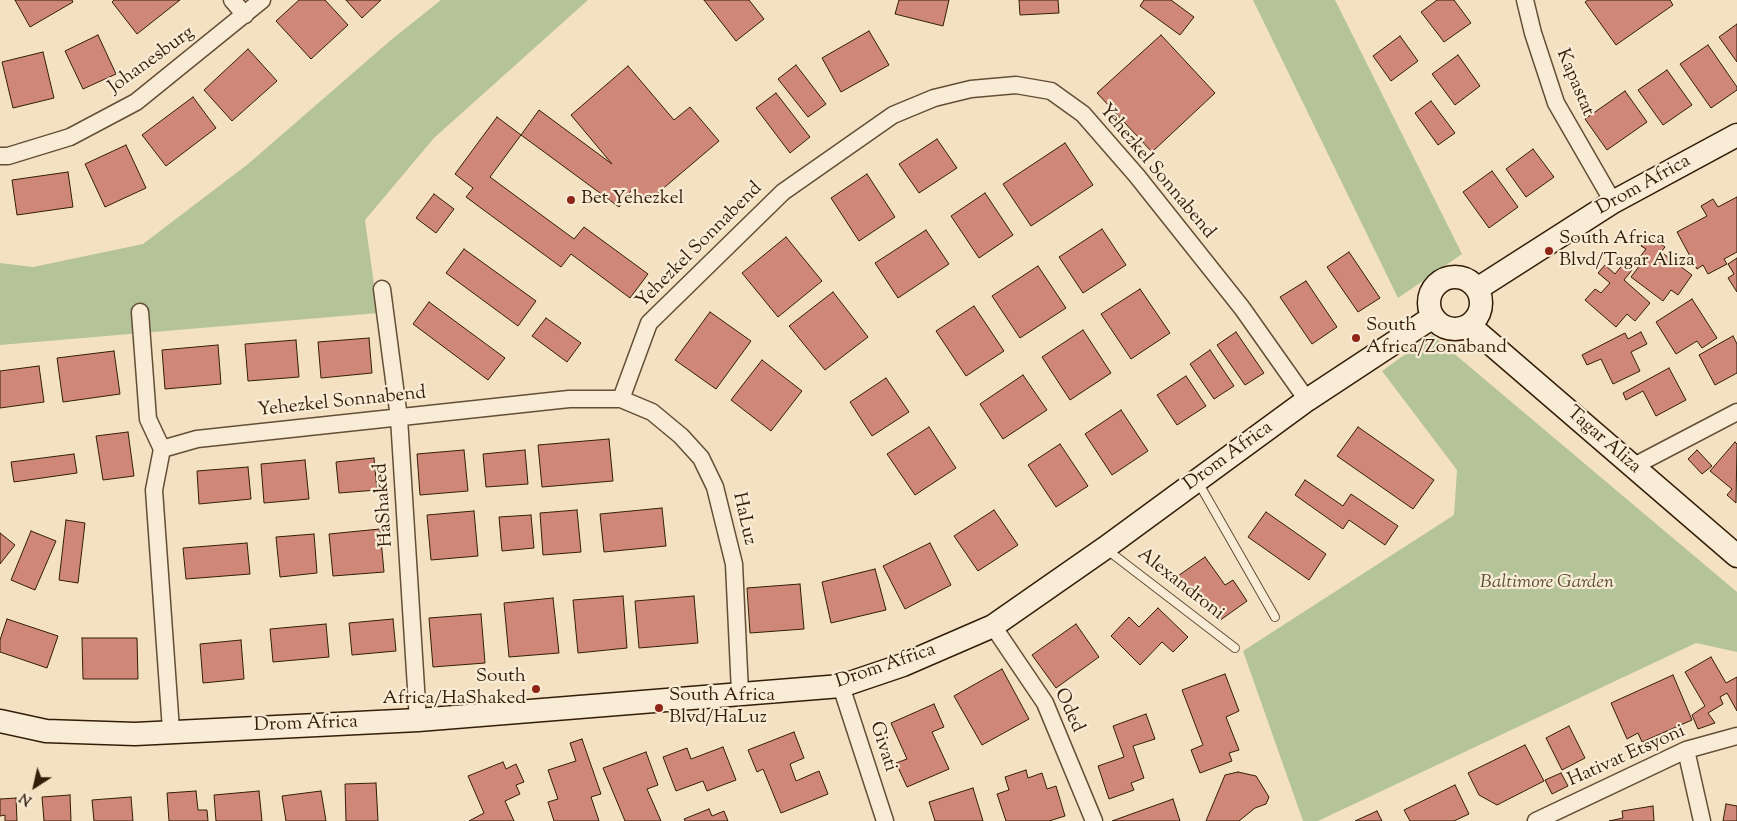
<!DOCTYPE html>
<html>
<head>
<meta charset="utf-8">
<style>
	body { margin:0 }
	#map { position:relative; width:1737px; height:821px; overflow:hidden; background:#f4e1c2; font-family:"Sorts Mill Goudy",serif }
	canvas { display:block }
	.north { position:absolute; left:10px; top:761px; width:50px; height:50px; -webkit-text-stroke:4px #f8ecd7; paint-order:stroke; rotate:215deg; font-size:14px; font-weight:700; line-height:20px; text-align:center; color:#341d08 }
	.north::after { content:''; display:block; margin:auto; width:18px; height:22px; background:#341d08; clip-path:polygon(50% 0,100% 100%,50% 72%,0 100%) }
</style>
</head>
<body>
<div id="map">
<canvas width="1737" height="821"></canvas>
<div class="north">N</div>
</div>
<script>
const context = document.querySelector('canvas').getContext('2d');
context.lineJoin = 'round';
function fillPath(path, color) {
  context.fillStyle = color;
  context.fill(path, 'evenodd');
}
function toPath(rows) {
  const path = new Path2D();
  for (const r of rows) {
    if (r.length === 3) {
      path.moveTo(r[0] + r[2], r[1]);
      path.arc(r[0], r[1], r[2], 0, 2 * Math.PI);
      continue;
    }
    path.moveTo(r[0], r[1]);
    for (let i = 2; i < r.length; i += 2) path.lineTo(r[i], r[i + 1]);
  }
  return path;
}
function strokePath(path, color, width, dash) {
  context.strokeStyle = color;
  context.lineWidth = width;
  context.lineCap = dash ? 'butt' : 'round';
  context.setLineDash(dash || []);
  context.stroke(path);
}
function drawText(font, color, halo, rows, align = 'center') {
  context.font = font + ' "Sorts Mill Goudy",serif';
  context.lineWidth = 4.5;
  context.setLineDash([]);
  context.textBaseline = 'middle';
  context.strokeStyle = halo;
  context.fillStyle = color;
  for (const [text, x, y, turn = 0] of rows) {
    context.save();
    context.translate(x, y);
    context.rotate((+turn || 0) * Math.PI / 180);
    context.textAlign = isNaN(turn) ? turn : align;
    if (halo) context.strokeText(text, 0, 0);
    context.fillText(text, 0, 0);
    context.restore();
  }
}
fillPath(toPath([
	[441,0,588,0,434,138,365,220,378,313,0,345,0,263,33,267,143,244,248,164,391,40],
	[1253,0,1335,0,1462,254,1398,298],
	[1432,335,1737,592,1737,652,1696,643,1318,821,1303,821,1243,651,1454,515,1457,470,1382,371]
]), '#b5c498');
const building = toPath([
	[15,0,72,0,73,2,30,27,15,0],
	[114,0,180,0,137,34,112,2,114,0],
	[299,0,325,0,348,25,311,59,276,21,299,0],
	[346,0,381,0,362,18,346,0],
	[704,0,749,0,764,19,736,41,704,0],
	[899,0,949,0,943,26,895,14,899,0],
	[1019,0,1058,0,1059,13,1020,15,1019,0],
	[1144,0,1171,0,1194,17,1180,35,1140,6,1144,0],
	[1437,0,1454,0,1471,23,1444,42,1421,12,1437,0],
	[1588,0,1670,0,1673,5,1616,45,1585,2,1588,0],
	[1737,24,1737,62,1719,37,1737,24],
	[869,31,889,65,841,92,822,58,869,31],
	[98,35,116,74,83,89,65,51,98,35],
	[1161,35,1215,93,1152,152,1097,93,1161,35],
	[1400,36,1418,61,1391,81,1373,56,1400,36],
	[1708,45,1737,87,1737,90,1711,108,1680,64,1708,45],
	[248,49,277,81,232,121,204,90,248,49],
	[43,52,54,98,13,108,2,62,43,52],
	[1458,55,1480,86,1455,105,1432,74,1458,55],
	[796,65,826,104,808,117,778,79,796,65],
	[628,66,674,120,690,107,719,141,646,203,633,188,619,207,521,135,539,110,612,164,571,115,628,66],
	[1667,70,1692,105,1663,125,1638,90,1667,70],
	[1625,91,1647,122,1607,150,1585,119,1625,91],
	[776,93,810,137,790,153,756,108,776,93],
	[193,97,216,128,166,166,142,135,193,97],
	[1431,101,1455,133,1438,145,1415,113,1431,101],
	[497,117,521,135,490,177,574,239,584,227,648,274,630,298,571,254,561,267,466,197,473,188,455,174,497,117],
	[937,139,957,168,919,193,899,164,937,139],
	[1065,143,1093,185,1031,226,1003,184,1065,143],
	[126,145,146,188,105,207,85,164,126,145],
	[1533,149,1554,177,1526,197,1506,169,1533,149],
	[1492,171,1518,207,1489,228,1463,192,1492,171],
	[68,172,73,207,17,215,12,180,68,172],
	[867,174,895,217,859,241,831,198,867,174],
	[985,193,1013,235,979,258,951,216,985,193],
	[434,194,454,209,436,233,416,218,434,194],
	[1737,197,1737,252,1724,259,1727,264,1708,274,1703,265,1697,269,1677,232,1707,216,1701,206,1713,199,1718,207,1737,197],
	[1102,229,1126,265,1083,293,1059,257,1102,229],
	[926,230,949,264,898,298,875,263,926,230],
	[1649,235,1665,247,1661,252,1692,275,1678,295,1671,290,1663,301,1631,277,1643,261,1639,258,1646,249,1641,246,1649,235],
	[786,237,822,281,778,317,742,273,786,237],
	[464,249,536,301,518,326,446,273,464,249],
	[1349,252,1380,298,1358,312,1327,267,1349,252],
	[1737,258,1737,292,1728,278,1734,274,1728,264,1737,258],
	[1624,263,1632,270,1624,280,1650,303,1635,321,1627,314,1616,327,1585,300,1595,289,1601,293,1610,283,1598,273,1605,265,1615,274,1624,263],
	[1038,266,1066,308,1020,338,992,296,1038,266],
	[1306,281,1337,327,1312,344,1280,297,1306,281],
	[1140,289,1170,333,1131,359,1101,314,1140,289],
	[833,292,868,337,825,370,789,326,833,292],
	[1692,299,1717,338,1702,348,1697,341,1676,354,1656,322,1692,299],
	[429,302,505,358,488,380,413,324,429,302],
	[974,306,1004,351,966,376,936,331,974,306],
	[710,312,751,341,716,389,675,360,710,312],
	[546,318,581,343,567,362,532,336,546,318],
	[1083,330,1111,373,1070,400,1042,357,1083,330],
	[1236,332,1264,373,1245,385,1217,345,1236,332],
	[1641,332,1647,344,1631,352,1640,371,1613,384,1601,359,1587,365,1582,355,1625,333,1628,339,1641,332],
	[1733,336,1737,344,1737,373,1715,385,1699,355,1733,336],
	[369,338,372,373,321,378,318,342,369,338],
	[296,340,299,377,248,381,245,344,296,340],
	[218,345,221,384,165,389,162,350,218,345],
	[1210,350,1234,386,1214,399,1190,364,1210,350],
	[114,351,120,394,63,402,57,358,114,351],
	[762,360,802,391,771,431,731,400,762,360],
	[39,366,44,402,0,408,0,371,39,366],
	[1669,368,1686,400,1656,416,1643,391,1626,400,1623,393,1669,368],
	[1023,375,1047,410,1003,439,980,404,1023,375],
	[1186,376,1206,406,1177,425,1157,395,1186,376],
	[886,378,909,412,872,436,850,402,886,378],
	[1121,410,1148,451,1112,475,1085,434,1121,410],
	[929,427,956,468,915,495,887,454,929,427],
	[1358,427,1434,480,1413,509,1337,456,1358,427],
	[128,432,134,476,103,480,96,436,128,432],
	[609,439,613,481,542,487,538,445,609,439],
	[1735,442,1737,444,1736,503,1727,495,1732,489,1710,471,1735,442],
	[1060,444,1088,486,1056,507,1028,465,1060,444],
	[464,450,468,491,420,495,417,454,464,450],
	[525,450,528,484,486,487,483,454,525,450],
	[1697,450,1712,466,1702,474,1688,459,1697,450],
	[74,454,77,473,14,482,11,462,74,454],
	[374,458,377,490,339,493,336,462,374,458],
	[305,460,309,499,264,503,261,464,305,460],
	[248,467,251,499,199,504,197,471,248,467],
	[1305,480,1343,506,1351,494,1398,526,1385,545,1349,520,1343,529,1295,495,1305,480],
	[662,508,666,546,604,552,600,514,662,508],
	[577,510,581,552,543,555,540,513,577,510],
	[994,510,1018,545,978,571,954,536,994,510],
	[474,511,478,556,431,560,427,515,474,511],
	[1266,512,1326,554,1309,580,1248,537,1266,512],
	[531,515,534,548,502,551,499,517,531,515],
	[66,520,85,523,78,583,59,580,66,520],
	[380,529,384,572,333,576,329,534,380,529],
	[31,531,56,541,35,590,11,580,31,531],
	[0,533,15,545,0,564,0,533],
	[314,534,317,573,280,577,276,537,314,534],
	[247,543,250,574,186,579,183,548,247,543],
	[930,543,951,585,905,609,883,566,930,543],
	[1205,557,1225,585,1233,580,1247,601,1219,621,1198,590,1188,596,1175,578,1205,557],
	[875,569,886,610,831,623,822,582,875,569],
	[800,584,804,629,750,633,747,588,800,584],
	[623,596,627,648,578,653,573,600,623,596],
	[694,596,698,643,639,648,635,601,694,596],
	[553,598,559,653,509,657,504,603,553,598],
	[1158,608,1188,637,1173,652,1162,642,1140,665,1111,636,1129,617,1139,627,1158,608],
	[481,614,485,663,433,667,429,618,481,614],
	[7,619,58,636,47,668,0,652,0,640,7,619],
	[393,619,396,651,352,655,349,623,393,619],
	[326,624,329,657,273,662,270,629,326,624],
	[1076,624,1099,657,1056,688,1032,655,1076,624],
	[82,638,137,638,138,679,83,679,82,638],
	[241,640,244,679,203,683,200,644,241,640],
	[1711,657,1726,683,1737,677,1737,711,1727,693,1720,697,1723,704,1708,713,1715,723,1698,729,1692,715,1705,706,1685,672,1711,657],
	[1002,669,1029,719,982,745,954,696,1002,669],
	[1225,674,1239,711,1226,717,1239,750,1229,753,1232,761,1200,773,1191,750,1203,745,1182,690,1225,674],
	[1673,675,1692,720,1642,742,1638,733,1627,739,1611,703,1673,675],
	[934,704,944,727,932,732,949,769,907,787,896,763,907,759,891,723,934,704],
	[1146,714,1155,739,1133,746,1144,778,1131,783,1134,790,1109,799,1098,766,1124,757,1113,726,1146,714],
	[1569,726,1585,758,1562,770,1546,738,1569,726],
	[794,732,804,758,790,764,796,781,819,771,828,794,781,813,763,769,757,772,748,750,794,732],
	[582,739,601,794,591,797,599,821,554,821,548,802,558,799,548,770,576,761,570,743,582,739],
	[1525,745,1544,781,1497,805,1479,795,1468,773,1525,745],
	[723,747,736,780,707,791,703,781,676,791,663,757,687,748,691,759,723,747],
	[646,752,658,785,647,789,661,821,625,821,603,768,646,752],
	[503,762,506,769,516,764,524,782,516,785,520,794,505,801,514,821,469,821,484,813,468,776,503,762],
	[1026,770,1028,778,1042,773,1047,789,1056,786,1065,816,1049,821,1006,821,997,794,1009,790,1005,777,1026,770],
	[1238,772,1256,776,1269,797,1266,804,1255,808,1239,821,1206,821,1225,775,1238,772],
	[1561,773,1568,786,1552,794,1545,780,1561,773],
	[376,783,378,821,346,821,345,784,376,783],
	[1455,785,1469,814,1454,821,1410,821,1404,810,1455,785],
	[973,788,983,821,935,821,929,802,973,788],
	[196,791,198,810,207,810,208,821,169,821,167,793,196,791],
	[259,791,262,821,216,821,214,795,259,791],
	[321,791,326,821,286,821,282,796,321,791],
	[70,795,71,821,44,821,42,797,70,795],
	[131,797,133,821,94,821,92,800,131,797],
	[16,798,17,821,5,821,5,815,0,816,0,799,16,798],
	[1173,799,1180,821,1112,821,1173,799],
	[1726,804,1737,806,1737,821,1723,821,1726,804],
	[1653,806,1654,821,1609,821,1623,818,1622,811,1653,806],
	[709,809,712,816,724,811,728,821,685,821,684,819,709,809],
	[1377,811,1382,821,1355,821,1377,811]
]);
fillPath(building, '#cf8877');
strokePath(building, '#341d08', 1);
const lane = toPath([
	[1198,482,1275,617],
	[1106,549,1235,648]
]);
const street = toPath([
	[232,0,245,15],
	[1525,0,1533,33,1556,103,1613,202],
	[0,156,8,156,70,137,136,102,262,0],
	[382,289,399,418,418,720],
	[140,312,148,419,162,449],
	[621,399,652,412,681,436,701,458,715,487,734,564,740,693],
	[1632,467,1737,412],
	[993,626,1045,703,1094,821],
	[841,686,885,821],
	[171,730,154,490,162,449,197,439,569,399,621,399,649,323,783,192,893,115,934,98,971,89,1016,85,1051,91,1083,114,1137,176,1242,308,1307,400],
	[1686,750,1702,821],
	[1536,821,1686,750,1737,736]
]);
const secondary = toPath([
	[1455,303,26],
	[1477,289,1613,202,1737,135],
	[1469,325,1737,556],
	[0,721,46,731,135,734,418,720,841,686,903,665,993,626,1105,548,1307,400,1433,317]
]);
strokePath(lane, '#644e36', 10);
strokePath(street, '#644e36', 19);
strokePath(secondary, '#341d08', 25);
strokePath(lane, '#f8ecd7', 8);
strokePath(street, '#f8ecd7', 16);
strokePath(secondary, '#f8ecd7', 22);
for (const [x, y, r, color] of [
	[571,200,5,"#8f2418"],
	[1549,251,5,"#8f2418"],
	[1356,338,5,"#8f2418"],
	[536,689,5,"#8f2418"],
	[659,708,5,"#8f2418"]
]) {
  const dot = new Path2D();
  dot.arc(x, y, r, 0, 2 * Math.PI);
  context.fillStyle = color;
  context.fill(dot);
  strokePath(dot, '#f8ecd7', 2);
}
drawText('19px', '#341d08', '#f8ecd7', [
	["Johanesburg",152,61,-36],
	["Kapastat",1574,83,67],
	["Yehezkel Sonnabend",1156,172,50],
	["Drom Africa",1644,186,-29],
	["Yehezkel Sonnabend",700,246,-45],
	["Yehezkel Sonnabend",342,403,-6],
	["Tagar Aliza",1603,441,41],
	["Drom Africa",1229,457,-36],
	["HaShaked",385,505,-94],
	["HaLuz",743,519,77],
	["Alexandroni",1180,585,38],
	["Drom Africa",886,667,-19],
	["Oded",1068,711,65],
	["Drom Africa",306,725,-2],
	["Givati",882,747,72],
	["Hativat Etsyoni",1627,757,-24]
]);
drawText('19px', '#341d08', '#f8ecd7', [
	["Bet Yehezkel",581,200],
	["South Africa",1559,240],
	["Blvd/Tagar Aliza",1559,262],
	["South",1366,327],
	["Africa/Zonaband",1366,349],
	["South",526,678,"right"],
	["Africa/HaShaked",526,700,"right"],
	["South Africa",669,697],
	["Blvd/HaLuz",669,719]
], 'left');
drawText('italic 19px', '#5b4f33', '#f8ecd7', [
	["Baltimore Garden",1547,584]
]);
</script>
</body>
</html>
